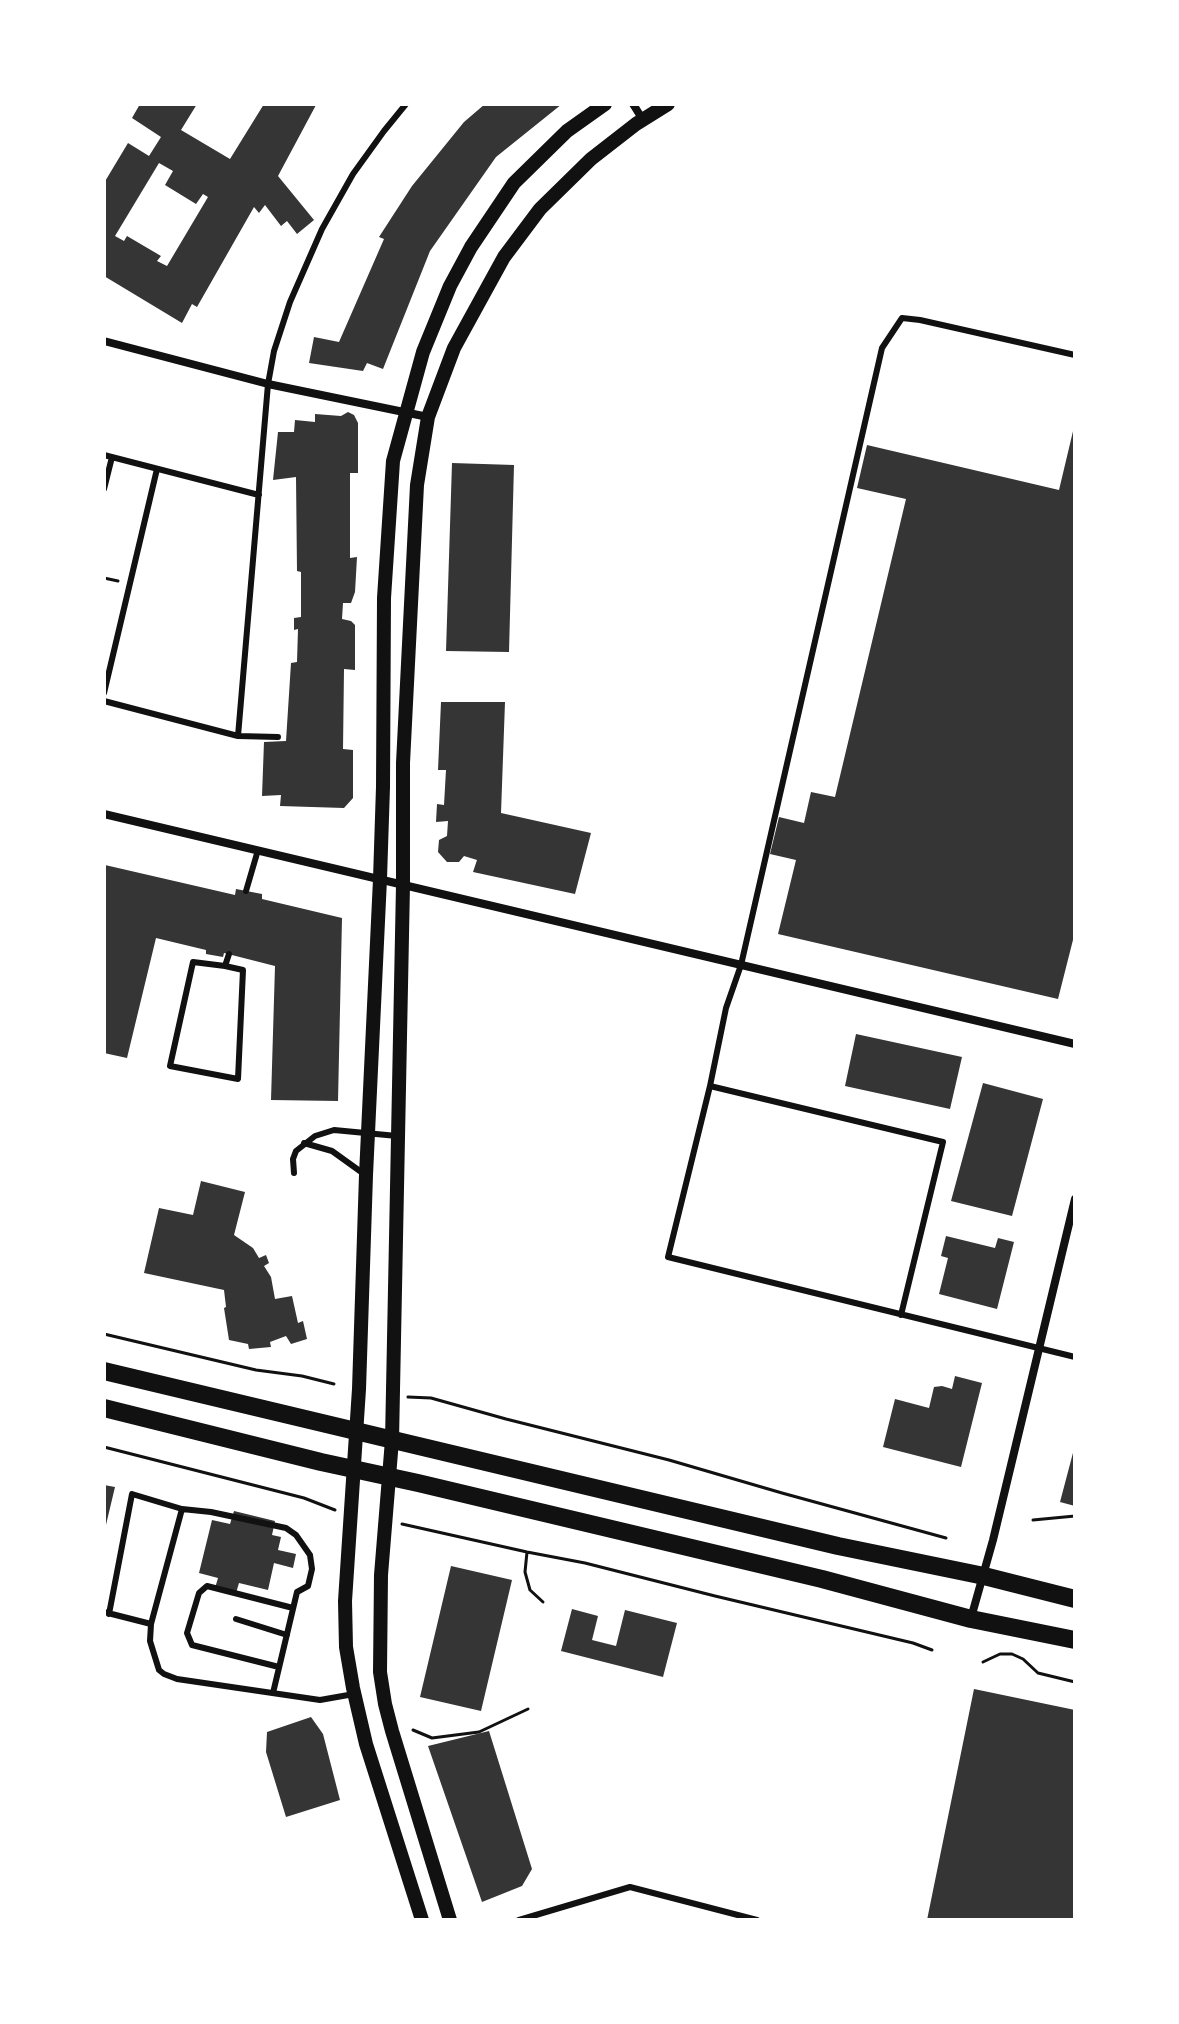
<!DOCTYPE html>
<html>
<head>
<meta charset="utf-8">
<style>
	body { margin:0 }
	#map { position:relative; width:1179px; height:2024px; overflow:hidden; background:#fff; font-family:Jost,sans-serif }
	canvas { display:block }
	.frame { position:absolute; inset:0; border:106px solid #fff; pointer-events:none }
</style>
</head>
<body>
<div id="map">
<canvas width="1179" height="2024"></canvas>
<div class="frame"></div>
</div>
<script>
const context = document.querySelector('canvas').getContext('2d');
context.lineJoin = 'round';
function fillPath(path, color) {
  context.fillStyle = color;
  context.fill(path, 'evenodd');
}
function toPath(rows) {
  const path = new Path2D();
  for (const r of rows) {
    path.moveTo(r[0], r[1]);
    for (let i = 2; i < r.length; i += 2) path.lineTo(r[i], r[i + 1]);
  }
  return path;
}
function strokePath(path, color, width, dash) {
  context.strokeStyle = color;
  context.lineWidth = width;
  context.lineCap = dash ? 'butt' : 'round';
  context.setLineDash(dash || []);
  context.stroke(path);
}
fillPath(toPath([
	[140,104,197,104,181,130,230,159,264,104,316,105,278,176,314,220,297,234,287,221,281,226,265,205,259,213,254,207,197,307,192,304,182,323,104,276,104,183,128,143,149,156,161,137,132,118],
	[159,163,173,171,165,185,196,204,203,194,208,197,167,266,157,261,161,256,127,236,124,241,115,236],
	[485,104,562,104,496,157,430,251,383,369,367,363,363,371,309,363,314,337,339,342,384,239,379,237,412,186,464,122],
	[348,412,354,415,358,423,358,473,350,473,350,558,357,557,355,592,351,603,343,603,342,619,351,621,355,625,355,670,344,669,343,749,353,750,353,798,344,808,280,806,281,795,262,796,264,742,286,741,291,663,297,662,298,629,294,630,294,618,301,617,301,572,297,571,296,477,273,480,278,432,294,432,295,420,315,422,315,414,341,416],
	[1074,427,1075,932,1058,999,778,934,796,860,770,854,779,817,804,823,811,792,835,797,906,499,857,488,867,445,1059,490],
	[452,463,514,465,509,652,446,651],
	[441,702,505,702,501,813,591,833,575,894,473,872,477,860,464,856,459,862,447,862,438,852,439,840,447,836,448,821,436,822,437,804,444,805,446,770,438,770],
	[105,865,235,895,236,889,262,894,262,899,342,918,338,1101,271,1100,275,966,224,953,223,957,206,954,206,950,156,938,127,1058,104,1053],
	[856,1034,962,1057,950,1109,845,1086],
	[983,1083,1043,1099,1012,1216,951,1201],
	[201,1181,245,1192,234,1235,253,1248,259,1258,266,1255,269,1263,264,1266,271,1277,275,1299,292,1296,298,1323,303,1321,307,1339,291,1344,286,1336,270,1342,271,1347,249,1349,248,1344,229,1340,224,1308,226,1307,224,1290,144,1273,159,1208,193,1215],
	[946,1236,995,1248,998,1238,1014,1242,997,1309,939,1294,948,1258,941,1256],
	[955,1376,982,1383,961,1467,883,1447,895,1399,929,1408,934,1387,942,1386,952,1389],
	[1074,1449,1075,1449,1075,1506,1060,1502],
	[104,1485,115,1487,105,1529,104,1529],
	[234,1511,275,1521,272,1535,281,1537,278,1550,296,1554,293,1568,274,1563,268,1590,239,1583,236,1593,215,1588,218,1578,199,1573,212,1520,230,1524],
	[451,1566,512,1580,481,1711,420,1697],
	[572,1609,598,1616,592,1640,616,1646,625,1610,677,1623,663,1677,561,1651],
	[974,1689,1075,1710,1075,1920,927,1920],
	[311,1717,323,1734,340,1800,286,1817,266,1752,267,1732],
	[489,1731,532,1869,522,1886,482,1902,428,1746]
]), '#353535');
strokePath(toPath([
	[104,578,118,581],
	[104,1334,256,1370,302,1376,334,1384],
	[408,1397,431,1398,506,1419,669,1460,782,1493,946,1538],
	[104,1447,304,1498,335,1510],
	[1033,1520,1075,1516],
	[402,1524,527,1552,585,1563,715,1596,913,1643,932,1650],
	[527,1552,525,1572,530,1590,543,1602],
	[983,1662,1000,1654,1012,1654,1023,1659,1038,1673,1075,1682],
	[413,1730,432,1738,479,1732,528,1709]
]), '#111', 3);
strokePath(toPath([
	[1075,355,920,320,902,318,882,348,741,965,726,1008,710,1086,668,1257,1075,1357],
	[104,455,259,495],
	[104,489,112,457],
	[104,693,157,469],
	[104,701,238,736,268,384,274,351,290,302,322,229,353,174,384,131,406,104],
	[238,736,278,737],
	[246,891,258,850],
	[225,966,193,962,170,1066,238,1079,243,970,225,966,229,954],
	[710,1086,943,1142,901,1315],
	[304,1143,332,1151,364,1174],
	[294,1173,293,1159,296,1151,315,1136,334,1130,397,1136],
	[182,1509,211,1512,286,1528,296,1535,310,1555,312,1569,308,1586,297,1592,273,1693],
	[104,1612,151,1624,150,1641,159,1670,164,1674,177,1679,320,1700,354,1694],
	[109,1614,132,1494,182,1509,151,1624],
	[236,1619,287,1635],
	[279,1667,192,1645,187,1633,199,1593,207,1586,293,1608],
	[519,1920,630,1887,757,1920]
]), '#111', 6);
strokePath(toPath([
	[633,104,643,120],
	[104,341,268,384,428,417],
	[104,814,1075,1044],
	[971,1618,993,1540,1075,1199]
]), '#111', 8);
strokePath(toPath([
	[422,1920,366,1744,353,1688,346,1647,345,1601,359,1389,366,1175,380,879,383,787,384,598,393,461,423,352,450,286,471,247,514,183,567,131,605,104],
	[450,1920,392,1731,385,1704,380,1672,381,1575,392,1440,403,885,403,763,417,485,428,417,454,348,504,257,540,209,591,159,636,124,668,104]
]), '#111', 14);
strokePath(toPath([
	[104,1371,838,1546,984,1576,1075,1599],
	[104,1408,321,1462,418,1483,822,1579,971,1619,1075,1640]
]), '#111', 18);
</script>
</body>
</html>
